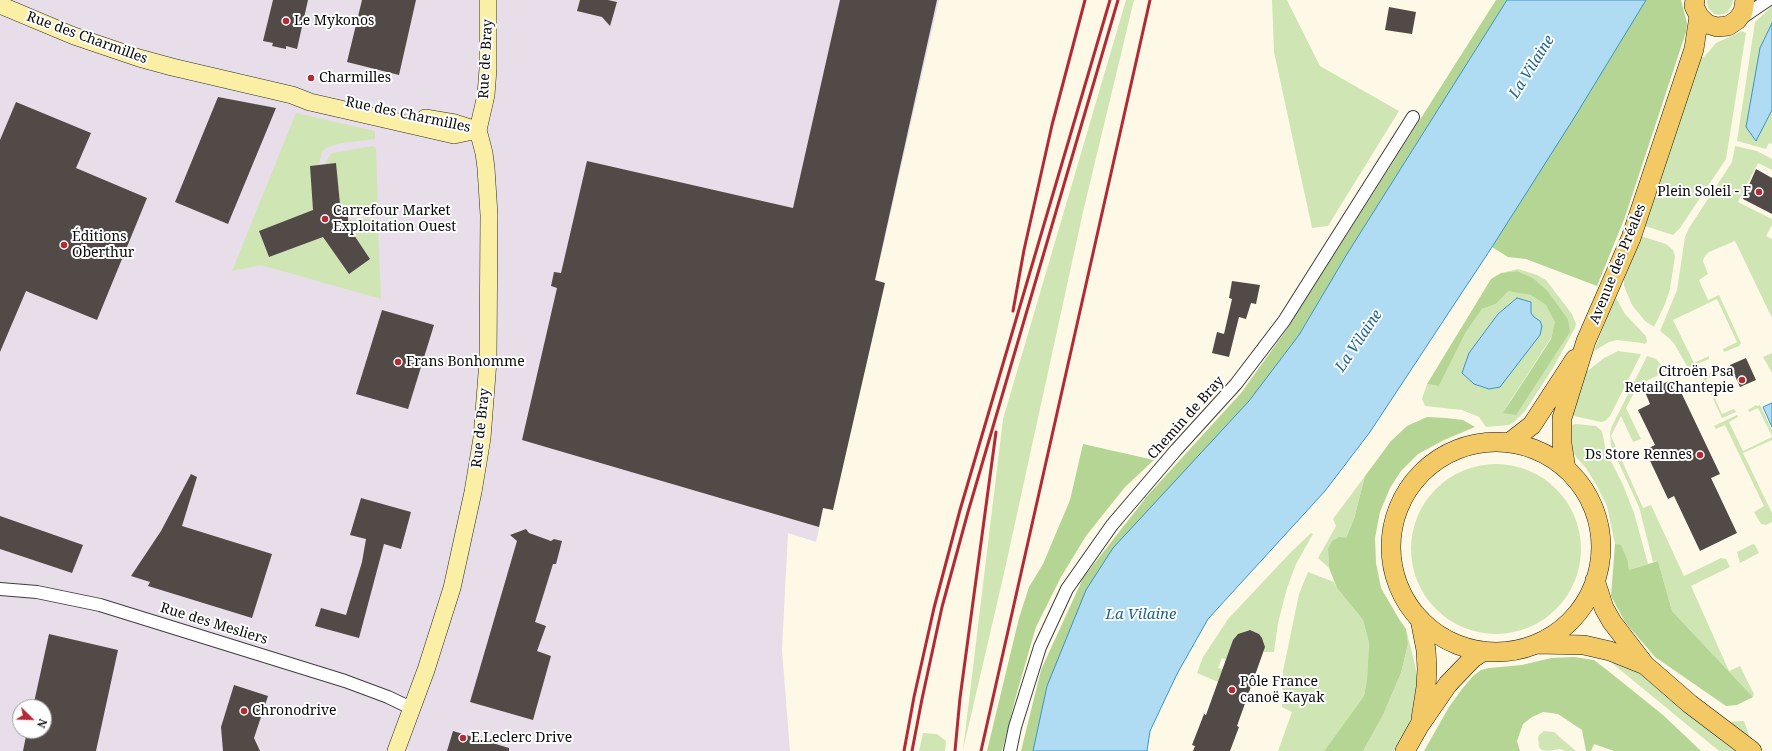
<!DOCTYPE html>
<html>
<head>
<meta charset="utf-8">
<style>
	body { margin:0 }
	#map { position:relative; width:1772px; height:751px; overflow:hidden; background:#fef9e7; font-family:"Noto Serif",serif }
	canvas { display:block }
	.north { position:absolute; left:12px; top:699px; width:40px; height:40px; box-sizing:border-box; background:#fff; border:1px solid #9d9d9d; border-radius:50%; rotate:113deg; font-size:11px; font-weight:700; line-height:16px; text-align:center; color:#0a0a0a }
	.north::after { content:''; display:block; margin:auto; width:14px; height:18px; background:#b12a36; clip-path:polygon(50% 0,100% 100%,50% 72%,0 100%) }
</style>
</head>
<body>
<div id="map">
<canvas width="1772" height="751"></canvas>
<div class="north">N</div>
</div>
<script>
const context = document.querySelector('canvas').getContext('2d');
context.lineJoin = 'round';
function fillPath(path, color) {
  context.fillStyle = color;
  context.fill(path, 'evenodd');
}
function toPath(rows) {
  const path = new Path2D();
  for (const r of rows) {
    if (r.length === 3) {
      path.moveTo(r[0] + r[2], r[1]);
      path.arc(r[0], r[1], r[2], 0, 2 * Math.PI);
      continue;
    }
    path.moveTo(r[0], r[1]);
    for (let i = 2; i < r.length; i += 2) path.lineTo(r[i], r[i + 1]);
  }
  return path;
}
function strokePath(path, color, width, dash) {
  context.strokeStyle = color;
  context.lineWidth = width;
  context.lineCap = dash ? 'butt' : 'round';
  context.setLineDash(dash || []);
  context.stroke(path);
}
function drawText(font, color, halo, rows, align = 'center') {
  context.font = font + ' "Noto Serif",serif';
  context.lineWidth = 4;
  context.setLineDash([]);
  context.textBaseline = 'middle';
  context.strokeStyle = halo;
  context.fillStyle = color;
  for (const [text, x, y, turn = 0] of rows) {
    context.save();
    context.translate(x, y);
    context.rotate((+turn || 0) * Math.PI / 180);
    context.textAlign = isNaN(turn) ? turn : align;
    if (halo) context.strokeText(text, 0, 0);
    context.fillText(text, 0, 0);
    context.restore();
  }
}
fillPath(toPath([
	[0,0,939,0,816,542,788,533,782,650,790,751,0,751],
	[20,707,44,707,44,731,20,731]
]), '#e7dee9');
fillPath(toPath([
	[1126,0,1134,0,1083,212,1005,569,963,750,1003,419],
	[1272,0,1287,0,1320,66,1399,111,1328,226,1312,228,1274,52],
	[1707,0,1733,0,1732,5,1727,13,1719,15,1714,14,1708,8],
	[1772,6,1772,144,1769,143,1766,149,1737,141,1755,22],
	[1742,31,1746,33,1726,159,1680,228,1673,235,1645,226,1701,57,1704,57,1716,43],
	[296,113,375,131,375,139,341,143,326,148,322,152,319,165,310,166,313,210,259,232,269,257,323,237,349,274,370,258,345,222,348,220,375,218,378,229,381,299,261,265,232,271],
	[373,146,376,148,378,211,348,214,340,210,336,164,325,164,326,161,332,153],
	[1735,146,1757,151,1772,159,1772,170,1758,163,1738,202,1772,219,1772,225,1766,236,1772,239,1772,318,1735,241,1709,252,1704,257,1703,261,1708,274,1699,280,1708,300,1719,295,1741,343,1739,346,1724,352,1723,349,1737,342,1717,299,1673,320,1694,363,1709,356,1709,359,1688,368,1675,345,1670,339,1660,331,1677,290,1685,237,1689,228,1732,162],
	[1641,236,1666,244,1673,250,1675,256,1670,289,1665,304,1654,327,1645,321,1632,305,1624,286,1624,278],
	[1518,269,1537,275,1546,280,1572,314,1576,324,1575,328,1553,368,1525,411,1514,422,1509,425,1486,427,1479,417,1462,410,1425,406,1422,399,1427,384,1439,386,1466,332,1482,309,1496,304,1508,290,1532,295,1546,305,1556,322,1551,338,1503,412,1568,319,1547,290,1533,278,1517,271,1501,273],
	[1517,298,1531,302,1531,312,1534,317,1540,321,1469,353,1498,314],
	[1615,296,1625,314,1646,336,1647,342,1645,344,1642,343,1617,340,1609,342,1594,351],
	[1618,351,1641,354,1610,416,1605,421,1601,422,1569,415,1586,372,1604,358],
	[1772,353,1772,373,1763,357],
	[1647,356,1656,359,1667,371,1638,385,1626,408,1641,439,1633,442,1621,416,1611,436,1643,508,1651,505,1684,576,1721,558,1726,559,1730,567,1691,586,1729,671,1740,666,1754,694,1753,697,1672,611,1658,561,1653,562,1639,507,1611,446,1610,433,1612,426],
	[1715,371,1718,374,1706,379,1722,414,1734,409,1736,412,1722,418,1703,377],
	[1756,405,1757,406,1760,405,1772,430,1772,436,1758,408,1749,412,1748,410],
	[1737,415,1738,417,1729,422,1743,451,1772,437,1772,440,1743,453,1772,513,1772,522,1766,525,1761,524,1754,512,1764,506,1725,425,1716,429,1714,426],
	[1576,424,1596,426,1602,431,1606,451,1623,485,1634,513,1648,564,1629,570,1628,561,1621,546,1615,544,1607,506,1597,486,1586,468,1576,457,1572,449,1571,425],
	[1496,549,85],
	[1365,476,1354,519,1346,538,1328,549,1329,568,1318,558,1336,526,1333,519],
	[1311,533,1313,534,1296,564,1287,588,1278,623,1274,652,1264,652,1264,643,1259,634,1250,630,1245,631,1236,636,1226,660,1222,658,1218,668,1223,669,1218,682,1197,673,1203,657,1228,619,1291,552],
	[1753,544,1755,545,1759,553,1740,563,1737,552],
	[1308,572,1334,582,1337,588,1363,620,1369,643,1367,680,1364,696,1324,751,1278,751,1292,712,1282,707,1283,671,1299,594],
	[1406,629,1415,665,1419,688,1415,708,1406,732,1394,751,1363,751,1383,715,1401,673,1408,644],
	[1611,658,1636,670,1739,751,1719,751,1613,664],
	[1742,721,1744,721,1750,738,1728,722],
	[1544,731,1554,732,1576,751,1565,751,1560,749,1548,751,1542,750,1539,747,1538,738,1539,735],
	[923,733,937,734,946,741,945,751,919,751]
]), '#d0e5b4');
fillPath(toPath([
	[1496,0,1507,0,1347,254,1299,335,1249,401,1226,426,1047,686,1033,751,1021,751,1041,670,1083,578,1148,495,1241,393,1287,329],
	[1646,0,1681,0,1687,23,1686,32,1625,217,1597,286,1526,259,1508,257,1492,247],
	[1517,271,1533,278,1547,290,1568,319,1570,332,1516,415,1503,413,1551,339,1555,322,1546,305,1531,295,1508,291,1496,304,1482,309,1466,332,1439,386,1427,384,1491,279,1501,273],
	[1427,417,1446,418,1463,420,1475,427,1444,440,1418,454,1401,471,1390,488,1380,512,1375,538,1376,563,1381,588,1399,619,1406,629,1408,644,1401,673,1383,715,1363,751,1324,751,1364,696,1367,679,1369,643,1363,620,1337,588,1329,568,1328,549,1332,541,1339,537,1346,538,1354,519,1365,476,1391,441,1407,426],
	[1083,444,1154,460,1125,487,1086,536,1061,577,1036,627,1016,696,1002,751,987,751,1019,618,1029,587,1043,564,1070,500],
	[1615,544,1621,545,1628,561,1629,570,1658,561,1672,611,1753,697,1737,705,1726,706,1655,657,1625,622,1611,596],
	[1574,657,1594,660,1607,670,1663,715,1701,751,1614,751,1594,744,1591,751,1586,751,1582,730,1558,714,1543,712,1532,717,1523,724,1517,741,1520,751,1424,751,1449,707,1462,689,1473,676,1481,670,1489,668,1522,665,1551,658]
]), '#b4d594');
const water = toPath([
	[1507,0,1646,0,1574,118,1492,247,1370,432,1325,491,1208,619,1177,674,1150,731,1147,751,1033,751,1047,686,1086,590,1113,548,1249,401,1299,335,1347,254,1507,0],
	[1772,23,1772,110,1756,141,1746,127,1760,48,1772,23],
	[1517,298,1531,302,1531,313,1534,317,1540,321,1542,326,1540,335,1500,387,1489,389,1474,384,1462,373,1469,353,1498,314,1517,298],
	[1772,403,1772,427,1763,407,1772,403]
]);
fillPath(water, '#afdcf2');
strokePath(water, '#3a94c5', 1);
fillPath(toPath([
	[273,0,308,0,297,49,286,46,286,49,272,46,273,43,263,41],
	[362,0,416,0,399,75,347,62],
	[580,0,608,0,617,2,610,26,602,17,577,11],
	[840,0,937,0,875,280,885,283,833,510,823,508,819,527,522,440,557,288,551,286,554,272,561,273,587,161,793,208],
	[1389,7,1416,12,1412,34,1385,30],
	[218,97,276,108,228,224,175,202],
	[16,102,91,133,76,168,147,198,97,320,26,291,0,352,0,140],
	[336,163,340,204,348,214,348,226,370,259,349,274,323,237,269,257,259,231,313,210,310,166],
	[1756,169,1772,178,1772,214,1743,199],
	[1232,281,1260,285,1256,304,1251,303,1246,319,1239,317,1229,357,1212,353,1217,332,1224,334,1232,299,1229,298],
	[382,310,434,325,408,409,356,394],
	[1746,358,1756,380,1740,387,1730,365],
	[1669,381,1675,392,1680,390,1720,474,1711,478,1737,533,1700,551,1674,496,1668,499,1645,450,1655,445,1638,410,1650,404,1645,392],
	[191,474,197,477,182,526,272,554,252,618,148,586,150,582,131,576,161,531],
	[361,498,411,512,401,549,384,544,359,638,315,626,321,608,346,615,362,562,366,539,350,535],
	[0,516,83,545,72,573,0,549],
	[526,529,529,533,551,541,554,539,562,541,556,564,553,564,535,622,546,626,537,651,551,656,533,720,470,702,517,541,510,535],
	[1250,630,1259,634,1262,638,1265,647,1237,726,1239,727,1230,751,1193,751,1195,746,1192,745,1204,714,1206,715,1233,640,1238,634],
	[49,634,118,650,96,751,23,751,27,731,44,731,44,707,33,707],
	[234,685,268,696,254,738,260,751,223,751,221,727],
	[453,731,509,748,509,751,447,751]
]), '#524a47');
const street = toPath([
	[1740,19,1768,0],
	[0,589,37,592,100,605,345,681,388,697,413,709],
	[1010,751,1015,727,1040,647,1067,589,1112,525,1176,450,1236,384,1284,321,1413,117]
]);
const secondary = toPath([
	[0,5,74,36,139,58,172,67,292,95,310,102,454,135,478,130],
	[425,118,455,123,477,130],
	[396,751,426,670,452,588,473,492,482,438,488,361,489,215,486,168,484,153,478,130,486,95,488,69,488,0]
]);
const primary = toPath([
	[1695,0,1694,6,1699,16,1707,24,1717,27,1728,26,1737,20,1743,12,1745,0],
	[1496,547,105],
	[1509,443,1532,425,1575,359],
	[1566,469,1562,444,1562,418,1586,341,1631,238,1694,49,1699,16],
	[1595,580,1604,608,1612,622,1645,665,1690,704,1752,751],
	[1420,619,1426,650,1427,669,1426,687,1421,719],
	[1537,644,1584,645,1610,651,1645,665],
	[1405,751,1419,726,1448,684,1473,658,1484,651]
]);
strokePath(street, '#3d3d3d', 14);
strokePath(secondary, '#2c2c2c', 18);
strokePath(primary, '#1b1b1b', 20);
strokePath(street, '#fff', 12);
strokePath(secondary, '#fbeea5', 17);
strokePath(primary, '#f2c964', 19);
strokePath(toPath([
	[1013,311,1024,250,1052,125,1085,0],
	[904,751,914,697,934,608,960,510,1110,0],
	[912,751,922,699,942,607,968,512,1118,0],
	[955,751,960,698,996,432],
	[981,751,1150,0]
]), '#b12a36', 3);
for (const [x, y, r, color] of [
	[286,21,4,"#b12a36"],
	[311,78,4,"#b12a36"],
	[1759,192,4,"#b12a36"],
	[325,219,4,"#b12a36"],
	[64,245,4,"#b12a36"],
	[398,362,4,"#b12a36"],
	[1742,380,4,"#b12a36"],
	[1700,455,4,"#b12a36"],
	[1232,690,4,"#b12a36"],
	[244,711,4,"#b12a36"],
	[463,738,4,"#b12a36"]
]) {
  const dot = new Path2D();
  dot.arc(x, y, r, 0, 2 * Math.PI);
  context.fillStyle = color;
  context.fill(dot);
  strokePath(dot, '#fff', 1.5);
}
drawText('14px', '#0a0a0a', '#fff', [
	["Le Mykonos",294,21],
	["Charmilles",319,78],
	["Plein Soleil - F",1751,192,"right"],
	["Carrefour Market",333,211],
	["Exploitation Ouest",333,227],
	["Éditions",72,237],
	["Oberthur",72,253],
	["Frans Bonhomme",406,362],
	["Citroën Psa",1734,372,"right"],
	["Retail Chantepie",1734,388,"right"],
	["Ds Store Rennes",1692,455,"right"],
	["Pôle France",1240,682],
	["canoë Kayak",1240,698],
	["Chronodrive",252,711],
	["E.Leclerc Drive",471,738]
], 'left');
drawText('14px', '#0a0a0a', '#fff', [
	["Rue des Charmilles",87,38,20],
	["Rue de Bray",486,59,-87],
	["Rue des Charmilles",408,115,12],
	["Avenue des Préales",1618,264,-68],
	["Chemin de Bray",1186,418,-48],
	["Rue de Bray",481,428,-84],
	["Rue des Mesliers",214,624,17]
]);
drawText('italic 15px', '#1b6493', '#fff', [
	["La Vilaine",1532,67,-58],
	["La Vilaine",1359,341,-56],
	["La Vilaine",1141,615]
]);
</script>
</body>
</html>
